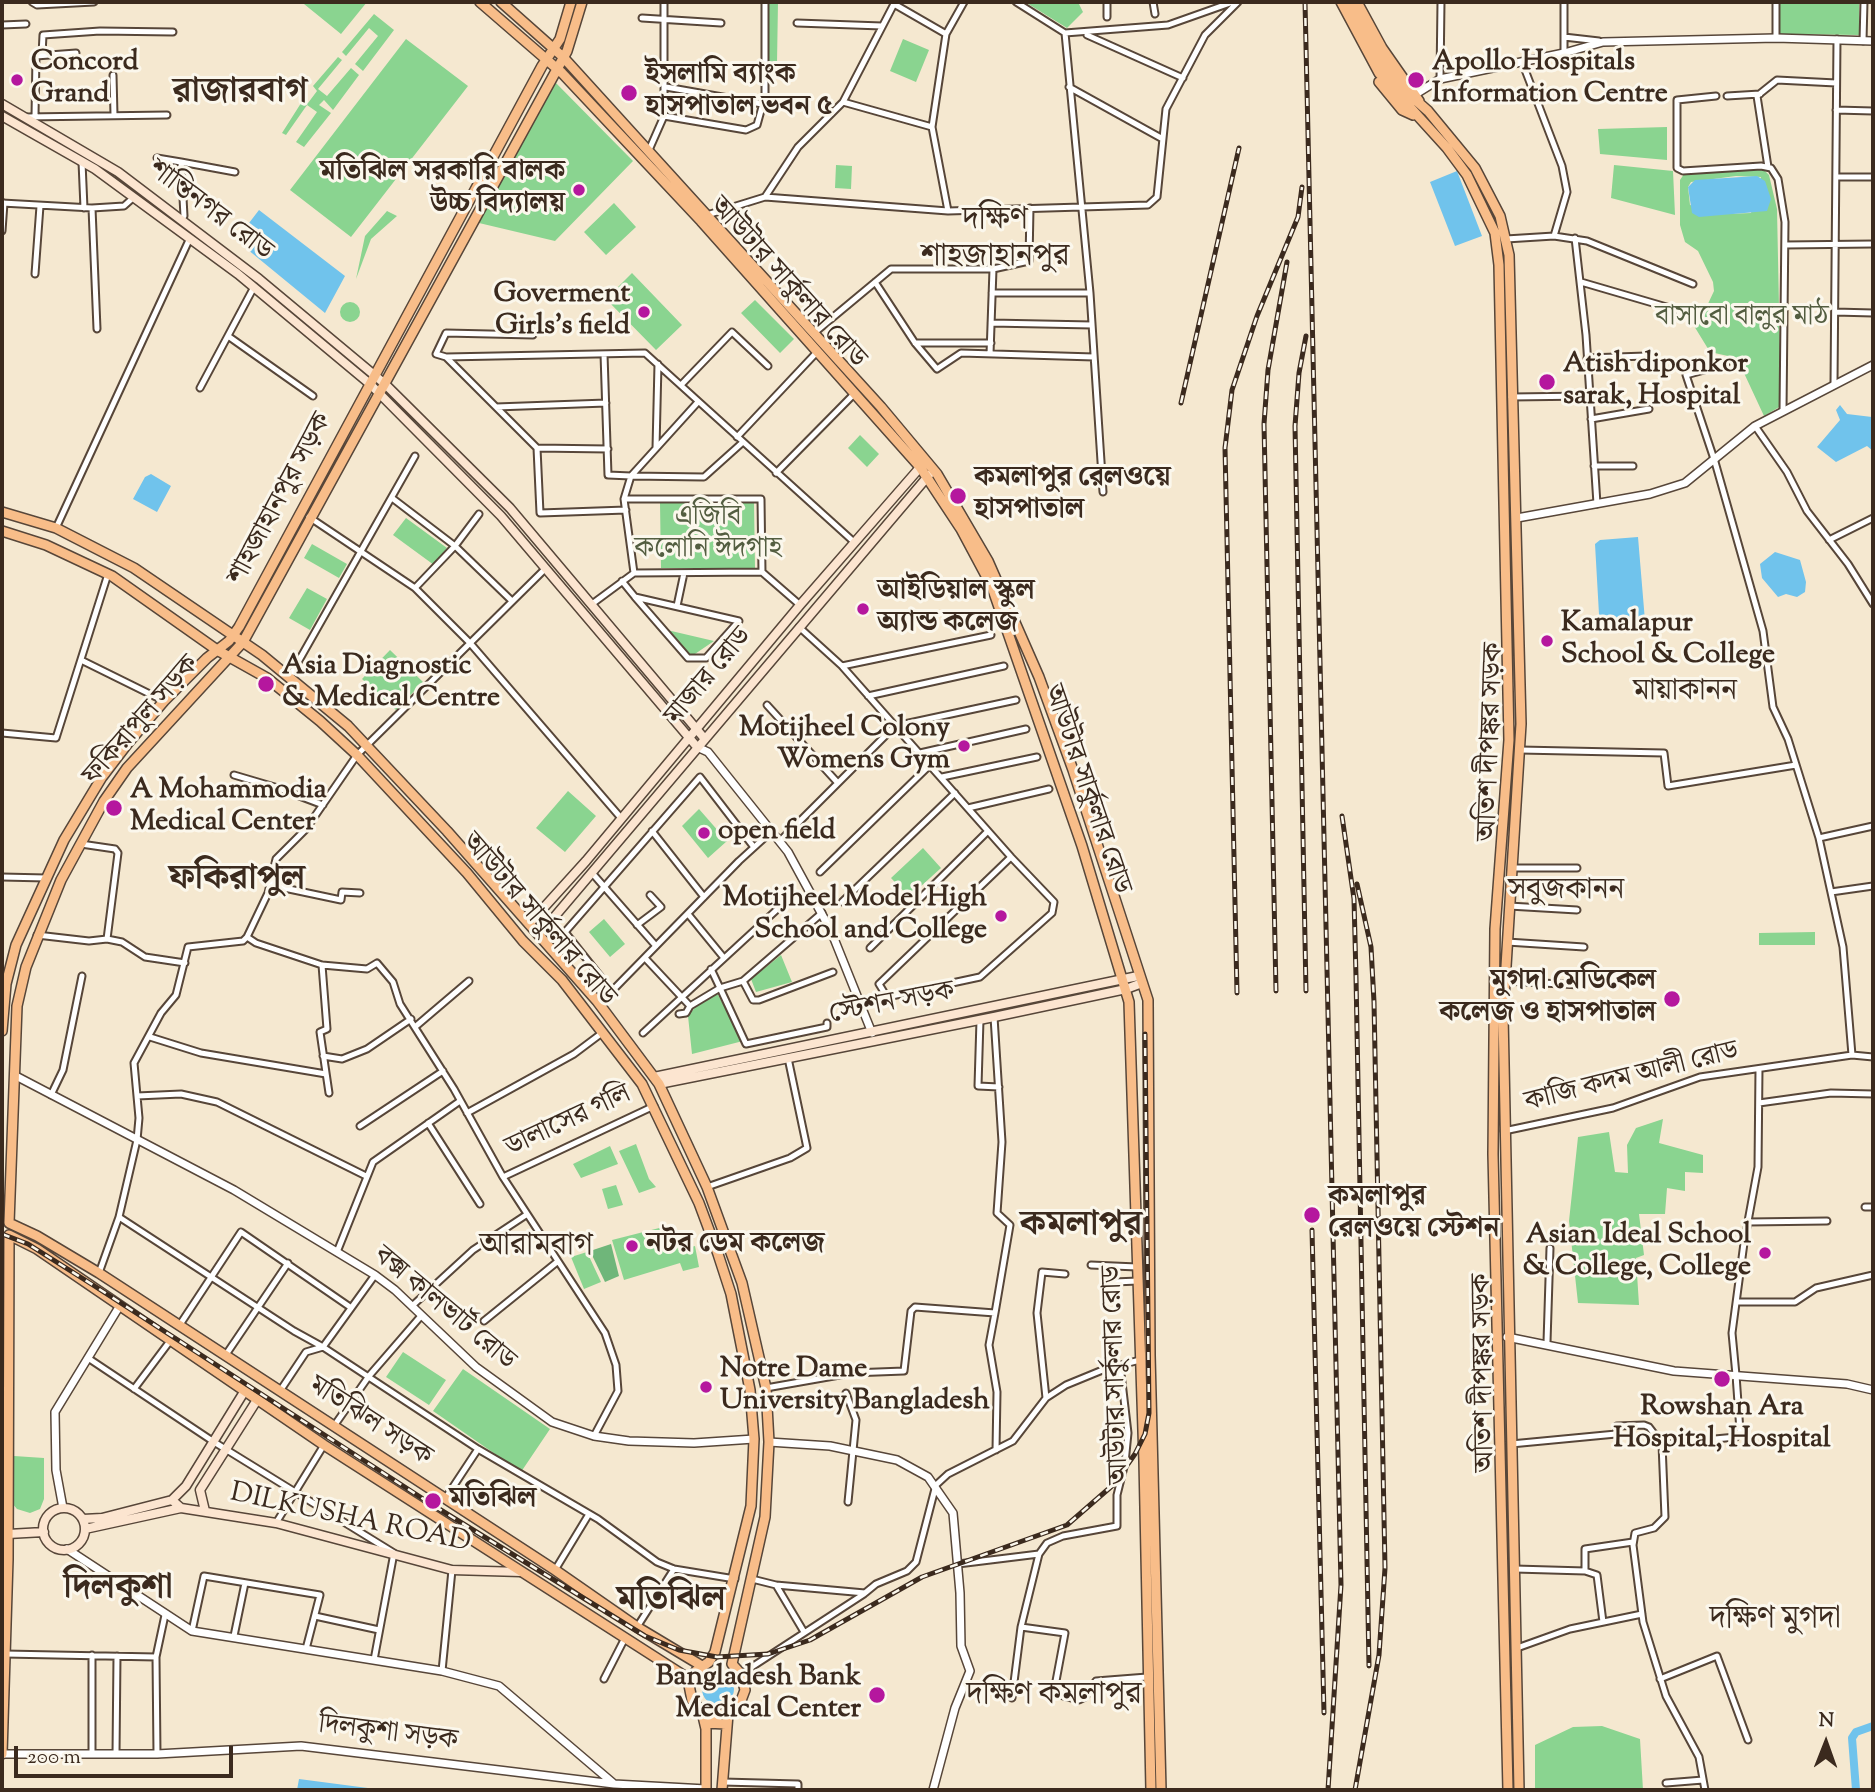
<!DOCTYPE html>
<html>
<head>
<meta charset="utf-8">
<style>
	body { margin:0 }
	#map { position:relative; width:1875px; height:1792px; overflow:hidden; background:#f5e8d0; font-family:"Sorts Mill Goudy",serif }
	canvas { display:block }
	.frame { position:absolute; inset:0; border:4px solid #3b2a1e; pointer-events:none }
	.north { position:absolute; left:1791px; top:1708px; width:70px; height:70px; -webkit-text-stroke:5px #fbf7ec; paint-order:stroke; rotate:1deg; font-size:19px; font-weight:700; line-height:28px; text-align:center; color:#3b2a1e }
	.north::after { content:''; display:block; margin:auto; width:24px; height:32px; background:#3b2a1e; clip-path:polygon(50% 0,100% 100%,50% 72%,0 100%) }
	.scale { position:absolute; left:14px; top:1746px; width:219px; height:32px; box-sizing:border-box; border:4px solid #3b2a1e; border-top:0; padding-left:9px; font-size:21px; line-height:24px; white-space:nowrap; color:#3b2a1e; -webkit-text-stroke:5px #fbf7ec; paint-order:stroke }
</style>
</head>
<body>
<div id="map">
<canvas width="1875" height="1792"></canvas>
<div class="frame"></div>
<div class="north">N</div>
<div class="scale">200 m</div>
</div>
<script>
const context = document.querySelector('canvas').getContext('2d');
context.lineJoin = 'round';
function fillPath(path, color) {
  context.fillStyle = color;
  context.fill(path, 'evenodd');
}
function toPath(rows) {
  const path = new Path2D();
  for (const r of rows) {
    if (r.length === 3) {
      path.moveTo(r[0] + r[2], r[1]);
      path.arc(r[0], r[1], r[2], 0, 2 * Math.PI);
      continue;
    }
    path.moveTo(r[0], r[1]);
    for (let i = 2; i < r.length; i += 2) path.lineTo(r[i], r[i + 1]);
  }
  return path;
}
function strokePath(path, color, width, dash) {
  context.strokeStyle = color;
  context.lineWidth = width;
  context.lineCap = dash ? 'butt' : 'round';
  context.setLineDash(dash || []);
  context.stroke(path);
}
function drawText(font, color, halo, rows, align = 'center') {
  context.font = font + ' "Sorts Mill Goudy","Noto Serif Bengali",serif';
  context.lineWidth = 6;
  context.setLineDash([]);
  context.textBaseline = 'middle';
  context.strokeStyle = halo;
  context.fillStyle = color;
  for (const [text, x, y, turn = 0] of rows) {
    context.save();
    context.translate(x, y);
    context.rotate((+turn || 0) * Math.PI / 180);
    context.textAlign = isNaN(turn) ? turn : align;
    if (halo) context.strokeText(text, 0, 0);
    context.fillText(text, 0, 0);
    context.restore();
  }
}
fillPath(toPath([
	[306,2,367,2,341,34,304,4],
	[769,2,778,2,777,63,767,62],
	[1025,2,1078,2,1083,12,1067,28],
	[1780,2,1859,2,1859,35,1780,34],
	[374,14,394,30,363,71,355,64,378,36,369,28,346,56,342,52],
	[406,39,468,86,351,237,290,190],
	[903,39,929,50,916,82,890,71],
	[338,57,342,60,318,89,327,96,351,68,359,75,333,110,324,100,319,105,331,113,304,147,296,142,317,112,307,105,286,135,282,133,303,100,308,103,317,91,313,86],
	[554,81,633,161,555,241,479,223],
	[1667,127,1667,160,1600,154,1598,129],
	[836,165,852,166,851,189,835,188],
	[1614,165,1673,171,1675,215,1611,198],
	[1744,169,1764,170,1769,175,1777,209,1781,406,1764,416,1737,358,1710,352,1691,321,1706,308,1714,291,1713,282,1698,251,1685,242,1680,225,1680,180,1684,174],
	[1736,176,1761,177,1751,213,1726,214,1690,205,1688,187,1691,182],
	[614,203,636,227,606,255,584,232],
	[387,211,397,216,371,239,356,279,365,236],
	[632,273,682,325,656,350,606,299],
	[755,300,794,339,780,353,741,313],
	[350,312,10],
	[860,435,879,454,867,467,848,448],
	[660,503,754,503,755,568,661,568],
	[406,518,447,548,434,565,393,535],
	[312,544,347,564,339,578,304,558],
	[307,588,327,599,310,630,289,618],
	[667,630,714,641,692,656],
	[390,650,423,682,396,710,362,679],
	[568,791,596,816,565,852,536,828],
	[699,809,727,841,708,858,682,826],
	[923,848,941,868,909,897,891,878],
	[604,919,625,944,610,957,589,932],
	[1815,932,1815,945,1759,945,1759,933],
	[781,955,792,982,756,992,751,979],
	[717,993,743,1041,692,1054,688,1016,697,1005],
	[1663,1119,1659,1143,1703,1155,1703,1173,1685,1172,1685,1191,1667,1188,1665,1214,1639,1214,1644,1255,1636,1258,1639,1305,1578,1303,1569,1221,1578,1137,1609,1132,1615,1172,1628,1173,1627,1145,1636,1128],
	[636,1144,649,1179,656,1187,639,1193,619,1151],
	[610,1146,618,1164,581,1178,573,1164],
	[616,1185,623,1205,608,1209,602,1189],
	[671,1225,678,1250,695,1246,699,1267,683,1271,680,1263,624,1280,612,1240],
	[587,1252,601,1282,584,1289,571,1257],
	[403,1352,446,1380,429,1405,386,1377],
	[463,1369,550,1429,521,1472,433,1411],
	[14,1456,44,1458,44,1499,40,1509,30,1513,17,1509,11,1502],
	[1602,1726,1640,1739,1643,1790,1535,1790,1535,1745,1573,1727]
]), '#8ad490');
fillPath(toPath([
	[611,1244,619,1276,605,1282,590,1251]
]), '#6fb67a');
fillPath(toPath([
	[1457,171,1482,236,1455,246,1430,182],
	[1757,176,1765,181,1771,199,1767,211,1699,217,1692,213,1688,187,1695,180],
	[259,210,345,276,325,313,236,240],
	[1840,405,1847,414,1872,417,1873,451,1867,446,1836,462,1817,447,1840,420,1836,410],
	[151,474,171,486,157,512,133,499,145,477],
	[1638,537,1646,633,1600,632,1595,544,1600,540],
	[1775,552,1800,560,1806,582,1805,592,1797,597,1786,594,1778,597,1762,578,1760,564],
	[718,1689,16],
	[299,1779,383,1790,297,1790]
]), '#70c3ec');
strokePath(toPath([
	[1856,1790,1852,1738,1856,1732,1873,1726]
]), '#70c3ec', 8);
const minor = toPath([
	[32,2,37,5,94,2],
	[664,2,664,116,746,130,757,125,765,96,765,2],
	[1016,2,1065,33,1090,293,1103,492],
	[1107,2,1107,17],
	[1153,2,1155,14],
	[1564,2,1564,53],
	[894,4,946,34,964,2],
	[642,18,721,23],
	[797,23,882,26],
	[2,25,26,24],
	[1065,33,1168,25,1233,2],
	[946,34,932,127,948,211],
	[1087,35,1183,78],
	[1564,37,1599,41],
	[1776,38,1776,2],
	[1863,41,1864,2],
	[42,55,43,35,100,31,173,32],
	[1522,62,1562,166,1567,192,1554,236],
	[113,75,114,115],
	[1440,79,1441,2],
	[666,87,762,104],
	[1069,87,1161,138],
	[1716,96,1677,100,1677,168,1683,171,1761,166,1771,168,1778,179,1785,222,1783,411],
	[1727,96,1760,94],
	[843,102,932,127],
	[1836,110,1873,111],
	[35,116,36,56,76,53],
	[26,117,167,115],
	[649,150,664,116],
	[157,158,181,162],
	[82,162,84,208],
	[1768,167,1757,96,1777,80,1836,83],
	[1836,177,1873,177],
	[765,197,948,211,1148,205,1157,197,1166,109,1205,35,1238,2],
	[2,203,92,208,124,206,134,197],
	[92,208,97,329],
	[707,215,765,197,798,147,843,102,895,2],
	[181,219,184,216,181,162,235,172],
	[2,231,4,203],
	[1575,238,1586,335,1597,504],
	[1506,239,1554,236,1587,241,1693,284],
	[1785,245,1873,244],
	[993,269,1029,261,1030,208],
	[35,274,40,206],
	[875,282,915,343,937,369,961,353,1094,357],
	[1581,282,1687,313],
	[992,293,1090,293],
	[1835,312,1873,313],
	[991,323,1092,325],
	[814,333,891,269,993,269,990,354],
	[228,336,313,396],
	[915,343,991,343],
	[604,354,608,475,631,476,624,499,634,573],
	[446,357,436,354,446,333,533,335],
	[1587,358,1646,356],
	[1726,364,1686,375,1715,462,1763,631,1773,707,1788,739,1819,838,1843,947,1852,1055],
	[1834,384,1837,39],
	[681,385,732,332,768,366],
	[200,388,254,287],
	[1511,397,1589,396],
	[496,407,606,403],
	[1591,419,1649,409],
	[1755,426,1787,472,1807,511,1848,564,1873,604],
	[737,437,817,352],
	[537,448,540,513,626,510],
	[656,448,658,364],
	[608,449,537,448,446,357,645,353,854,542],
	[1594,466,1633,466],
	[776,473,854,394],
	[631,476,704,477,743,442],
	[631,476,698,402],
	[392,498,455,546,512,601],
	[624,499,761,499,762,572],
	[309,517,415,588,470,643,621,818],
	[56,528,190,238],
	[1829,540,1873,518],
	[622,581,635,597,688,658,706,658,739,621,635,597],
	[415,588,455,546,479,514],
	[592,604,634,573,762,572,800,605],
	[677,606,684,573],
	[799,627,842,666,1011,857,1054,902,1052,913,980,977,887,997,879,984,1011,857],
	[81,660,164,701],
	[842,666,991,635],
	[289,678,415,456],
	[868,696,1004,666],
	[767,705,837,782],
	[2,733,56,738,108,574],
	[1520,750,1664,753,1668,786,1796,765],
	[920,753,1026,729],
	[234,775,278,788,323,805],
	[942,777,1037,757],
	[968,808,1049,789],
	[652,831,704,897],
	[1819,838,1873,826],
	[780,841,895,726,1016,700],
	[81,844,115,849,118,853,107,939],
	[753,846,700,777,565,932,612,991,739,861,772,831],
	[1512,868,1577,868],
	[820,872,931,764],
	[593,874,656,946],
	[2,877,46,878],
	[270,885,341,900,342,892,360,893],
	[1831,892,1873,886],
	[842,902,955,793],
	[1509,906,1577,910],
	[822,913,743,981,720,988,746,1044,827,1027,827,1023],
	[688,914,724,958],
	[637,925,661,907,650,895],
	[37,935,89,941,107,939,122,942,145,957,185,963],
	[247,937,256,943,322,965,367,969,377,963,393,982,400,1004,454,1089,503,1177,605,1333,616,1365,618,1391,594,1436],
	[1507,942,1584,947],
	[870,948,988,831],
	[645,958,690,1006,686,1013,679,1014],
	[322,965,327,1029,320,1032,329,1093],
	[743,981,753,1000,759,1000,833,972],
	[1505,981,1580,985],
	[690,1006,720,988,711,969],
	[994,1017,1002,1142,997,1213,1010,1225,995,1313],
	[980,1020,978,1086,999,1087],
	[415,1027,469,981],
	[643,1033,783,904],
	[150,1037,201,1053,326,1074],
	[323,1056,342,1059,367,1049,411,1019],
	[51,1095,63,1070,82,976],
	[137,1096,181,1094,217,1102,366,1176],
	[1759,1103,1831,1093,1873,1094],
	[467,1113,574,1054,602,1033],
	[428,1123,480,1204],
	[360,1126,443,1071],
	[1504,1131,1613,1108,1700,1077,1852,1055,1873,1057],
	[503,1177,654,1106],
	[707,1187,790,1158,807,1148,788,1058],
	[1865,1207,1873,1207],
	[119,1217,294,1331,323,1347,375,1275],
	[1748,1222,1827,1221],
	[337,1252,373,1162,460,1101],
	[1091,1265,1137,1267],
	[99,1273,119,1217,137,1140,139,1118,134,1063,161,1013,176,995,188,947,243,941,247,937,268,893,276,859,306,829,357,755,546,568],
	[1114,1282,1138,1281],
	[1737,1302,1795,1302,1816,1288,1873,1275],
	[412,1306,473,1250,526,1215],
	[484,1321,557,1262],
	[179,1326,241,1232,350,1307],
	[1547,1342,1550,1248],
	[225,1356,288,1263],
	[88,1358,214,1442,394,1553,374,1660],
	[1736,1375,1732,1333,1744,1243,1758,1167,1759,1069],
	[766,1388,851,1373,904,1371,911,1311,915,1307,995,1313,989,1345,997,1392,996,1450],
	[134,1389,170,1341],
	[280,1391,306,1352,323,1347,478,1449,598,1519,657,1562,674,1569,735,1579],
	[846,1393,856,1420,848,1502],
	[1046,1398,1037,1313,1042,1272,1065,1274],
	[334,1426,369,1376,421,1316],
	[1511,1444,1616,1434,1617,1426,1644,1425,1649,1427,1662,1444],
	[1662,1444,1665,1517,1654,1528,1635,1533,1633,1545,1643,1622,1666,1696,1699,1757,1705,1790],
	[1662,1444,1736,1437,1740,1431,1736,1375],
	[445,1499,478,1449],
	[276,1523,324,1445],
	[958,1564,1039,1554],
	[1515,1569,1585,1571],
	[555,1570,589,1514],
	[752,1579,776,1585,804,1632],
	[776,1585,865,1593,876,1584,907,1571,916,1562,936,1485,948,1474,1013,1441,1046,1398,1066,1385,1105,1369,1140,1360],
	[315,1616,379,1630],
	[1603,1622,1597,1575,1585,1571,1585,1549,1633,1542],
	[637,1627,674,1569],
	[1021,1627,1065,1633,1056,1681,1063,1696,1079,1700,1085,1697,1096,1681,1147,1677],
	[192,1631,204,1576,320,1595,306,1649],
	[234,1636,245,1583],
	[1517,1648,1570,1629,1642,1614],
	[5,1654,156,1657],
	[92,1655,92,1754],
	[442,1671,452,1570],
	[741,1674,864,1594],
	[604,1679,625,1638],
	[1660,1679,1717,1656,1748,1740],
	[1012,1698,1021,1627,1039,1554,1047,1543,1063,1536,1117,1526,1117,1495,1125,1463,1128,1433,1120,1365],
	[116,1754,117,1656],
	[157,1754,156,1657,165,1615],
	[723,1782,798,1784,798,1790],
	[1666,1783,1703,1780]
]);
const tertiary = toPath([
	[1411,97,1440,79,1564,53,1603,42,1776,38,1873,41],
	[1517,518,1650,494,1685,483,1755,426,1873,365],
	[697,747,708,752,788,852,831,931,872,1033],
	[14,1075,234,1190,375,1275,395,1290,476,1367,552,1422,594,1436,629,1441,694,1443,754,1439],
	[1507,1337,1674,1371,1847,1384,1873,1390],
	[769,1442,830,1446,897,1460,928,1477,953,1513,960,1593,961,1646,970,1671,955,1708,933,1790],
	[63,1508,56,1470,55,1412,119,1307],
	[67,1549,192,1631,442,1671,499,1686,613,1783],
	[2,1754,157,1754,301,1746,614,1784,706,1789]
]);
const secondary = toPath([
	[2,104,118,172,259,279,385,384,510,508,704,738],
	[2,116,95,169,238,274,370,384,501,516,697,747],
	[529,924,586,861,800,605,923,464],
	[539,935,929,475],
	[654,1077,1138,976],
	[659,1084,994,1017,1126,989,1142,983],
	[172,1500,181,1508,276,1523,452,1570,521,1572],
	[64,1529,21],
	[205,1511,200,1490,257,1400],
	[83,1519,102,1518,172,1500,186,1486,244,1392],
	[85,1529,181,1508],
	[8,1534,44,1532]
]);
const primary = toPath([
	[480,2,562,73,701,221,920,467,961,529,992,587,1082,846,1129,1002,1144,1461,1151,1790],
	[501,2,563,57,881,407,937,474,988,561,1039,677,1073,770,1148,1000,1150,1355,1161,1790],
	[582,2,567,51,243,642,127,768,104,801,61,880,26,967,17,1006,9,1223,37,1236,99,1273,555,1570,637,1627,702,1666],
	[1341,2,1379,73,1447,148,1467,175,1495,233,1499,265,1509,740,1495,929,1493,1154,1508,1790],
	[1349,2,1364,33,1395,82,1428,111,1475,168,1500,216,1509,255,1521,724,1503,1015,1519,1790],
	[1357,2,1382,48,1419,101],
	[1379,82,1402,110,1413,115],
	[2,512,56,528,134,568,262,655,348,726,447,831,597,1001,659,1084,707,1187,742,1283,766,1388,769,1442,765,1517,732,1664,741,1674,745,1690,739,1706,733,1711,716,1716,702,1712,692,1700,689,1685,696,1671,709,1662,715,1652,751,1506,754,1439,750,1390,731,1294,718,1254,699,1203,642,1084,562,980,523,941,467,873,357,755,320,721,267,678,217,650,112,576,46,545,2,531],
	[2,1031,6,984,16,945,64,840,102,777,128,743,164,701,207,658,229,641,239,627,542,66,560,39,571,2],
	[702,1712,706,1729,706,1790],
	[705,1723,726,1724],
	[2,1754,8,1559,9,1235,37,1249,324,1445,683,1675,690,1684],
	[722,1790,728,1714]
]);
strokePath(minor, '#574639', 9);
strokePath(tertiary, '#574639', 10);
strokePath(secondary, '#574639', 11);
strokePath(primary, '#574639', 12);
strokePath(minor, '#fff', 5);
strokePath(tertiary, '#fff', 7);
strokePath(secondary, '#fce5d0', 8);
strokePath(primary, '#f8bd89', 9);
const rail = toPath([
	[1305,2,1341,1585,1328,1790],
	[1181,403,1239,148],
	[1342,816,1354,899,1356,977,1369,1666],
	[1276,991,1264,424,1268,370,1287,262],
	[1306,991,1295,426,1299,373,1306,336],
	[1237,993,1225,448,1232,390,1257,316,1298,217,1302,187],
	[1312,1230,1324,1713],
	[2,1234,28,1244,93,1285,431,1504,645,1636,679,1650,717,1657,768,1654,810,1640,922,1577,1067,1525,1113,1485,1135,1454,1145,1434,1149,1413,1145,1034],
	[1355,1790,1379,1655,1385,1568,1374,1002,1371,947,1357,884]
]);
strokePath(rail, '#3b2a1e', 5);
strokePath(rail, '#fbf7ec', 2.5, [8]);
for (const [x, y, r, color] of [
	[17,80,7,"#b5179e"],
	[1416,80,9,"#b5179e"],
	[629,93,9,"#b5179e"],
	[579,190,7,"#b5179e"],
	[644,312,7,"#b5179e"],
	[1547,382,9,"#b5179e"],
	[958,496,9,"#b5179e"],
	[863,609,7,"#b5179e"],
	[1547,641,7,"#b5179e"],
	[266,684,9,"#b5179e"],
	[964,746,7,"#b5179e"],
	[114,808,9,"#b5179e"],
	[704,833,7,"#b5179e"],
	[1001,916,7,"#b5179e"],
	[1672,999,9,"#b5179e"],
	[1312,1215,9,"#b5179e"],
	[632,1246,7,"#b5179e"],
	[1765,1253,7,"#b5179e"],
	[1722,1379,9,"#b5179e"],
	[706,1387,7,"#b5179e"],
	[433,1501,9,"#b5179e"],
	[877,1695,9,"#b5179e"]
]) {
  const dot = new Path2D();
  dot.arc(x, y, r, 0, 2 * Math.PI);
  context.fillStyle = color;
  context.fill(dot);
  strokePath(dot, '#fbf7ec', 2.5);
}
drawText('bold 28px', '#3b2a1e', '#fbf7ec', [
	["Concord",31,64],
	["Grand",31,96],
	["Apollo Hospitals",1432,64],
	["Information Centre",1432,96],
	["ইসলামি ব্যাংক",645,77],
	["হাসপাতাল ভবন ৫",645,109],
	["মতিঝিল সরকারি বালক",565,174,"right"],
	["উচ্চ বিদ্যালয়",565,206,"right"],
	["Goverment",630,296,"right"],
	["Girls's field",630,328,"right"],
	["Atish diponkor",1563,366],
	["sarak, Hospital",1563,398],
	["কমলাপুর রেলওয়ে",974,480],
	["হাসপাতাল",974,512],
	["আইডিয়াল স্কুল",877,593],
	["অ্যান্ড কলেজ",877,625],
	["Kamalapur",1561,625],
	["School & College",1561,657],
	["Asia Diagnostic",282,668],
	["& Medical Centre",282,700],
	["Motijheel Colony",950,730,"right"],
	["Womens Gym",950,762,"right"],
	["A Mohammodia",130,792],
	["Medical Center",130,824],
	["open field",718,833],
	["Motijheel Model High",987,900,"right"],
	["School and College",987,932,"right"],
	["মুগদা মেডিকেল",1656,983,"right"],
	["কলেজ ও হাসপাতাল",1656,1015,"right"],
	["কমলাপুর",1328,1199],
	["রেলওয়ে স্টেশন",1328,1231],
	["Asian Ideal School",1751,1237,"right"],
	["& College, College",1751,1269,"right"],
	["নটর ডেম কলেজ",646,1246],
	["Notre Dame",720,1371],
	["University Bangladesh",720,1403],
	["Rowshan Ara",1722,1409,"center"],
	["Hospital, Hospital",1722,1441,"center"],
	["মতিঝিল",449,1501],
	["Bangladesh Bank",861,1679,"right"],
	["Medical Center",861,1711,"right"]
], 'left');
drawText('28px', '#3b2a1e', '#fbf7ec', [
	["শান্তিনগর রোড",209,212,37],
	["আউটার সার্কুলার রোড",786,284,48],
	["শাহজাহানপুর সড়ক",282,500,-62],
	["মাজার রোড",710,678,-50],
	["ফকিরাপুল সড়ক",143,722,-49],
	["অতিশ দীপঙ্কর সড়ক",1493,742,-88],
	["আউটার সার্কুলার রোড",1085,790,71],
	["আউটার সার্কুলার রোড",537,921,49],
	["স্টেশন সড়ক",892,1005,-11],
	["কাজি কদম আলী রোড",1632,1079,-14],
	["ডালাসের গলি",569,1123,-25],
	["বক্স কালভার্ট রোড",443,1310,40],
	["অতিশ দীপঙ্কর সড়ক",1486,1373,-91],
	["আউটার সার্কুলার রোড",1118,1375,-92],
	["মতিঝিল সড়ক",369,1423,33],
	["DILKUSHA ROAD",350,1520,12],
	["দিলকুশা সড়ক",388,1735,7]
]);
drawText('28px', '#535d40', '#fbf7ec', [
	["বাসাবো বালুর মাঠ",1742,319],
	["এজিবি",708,519],
	["কলোনি ঈদগাহ",708,551]
]);
drawText('30px', '#3b2a1e', '#fbf7ec', [
	["মায়াকানন",1685,694],
	["সবুজকানন",1566,893]
]);
drawText('32px', '#3b2a1e', '#fbf7ec', [
	["দক্ষিণ",995,223],
	["শাহজাহানপুর",995,260],
	["আরামবাগ",536,1249],
	["দক্ষিণ মুগদা",1775,1622],
	["দক্ষিণ কমলাপুর",1054,1698]
]);
drawText('bold 35px', '#3b2a1e', '#fbf7ec', [
	["রাজারবাগ",240,95],
	["ফকিরাপুল",237,882],
	["কমলাপুর",1081,1228],
	["দিলকুশা",118,1591],
	["মতিঝিল",671,1603]
]);
</script>
</body>
</html>
